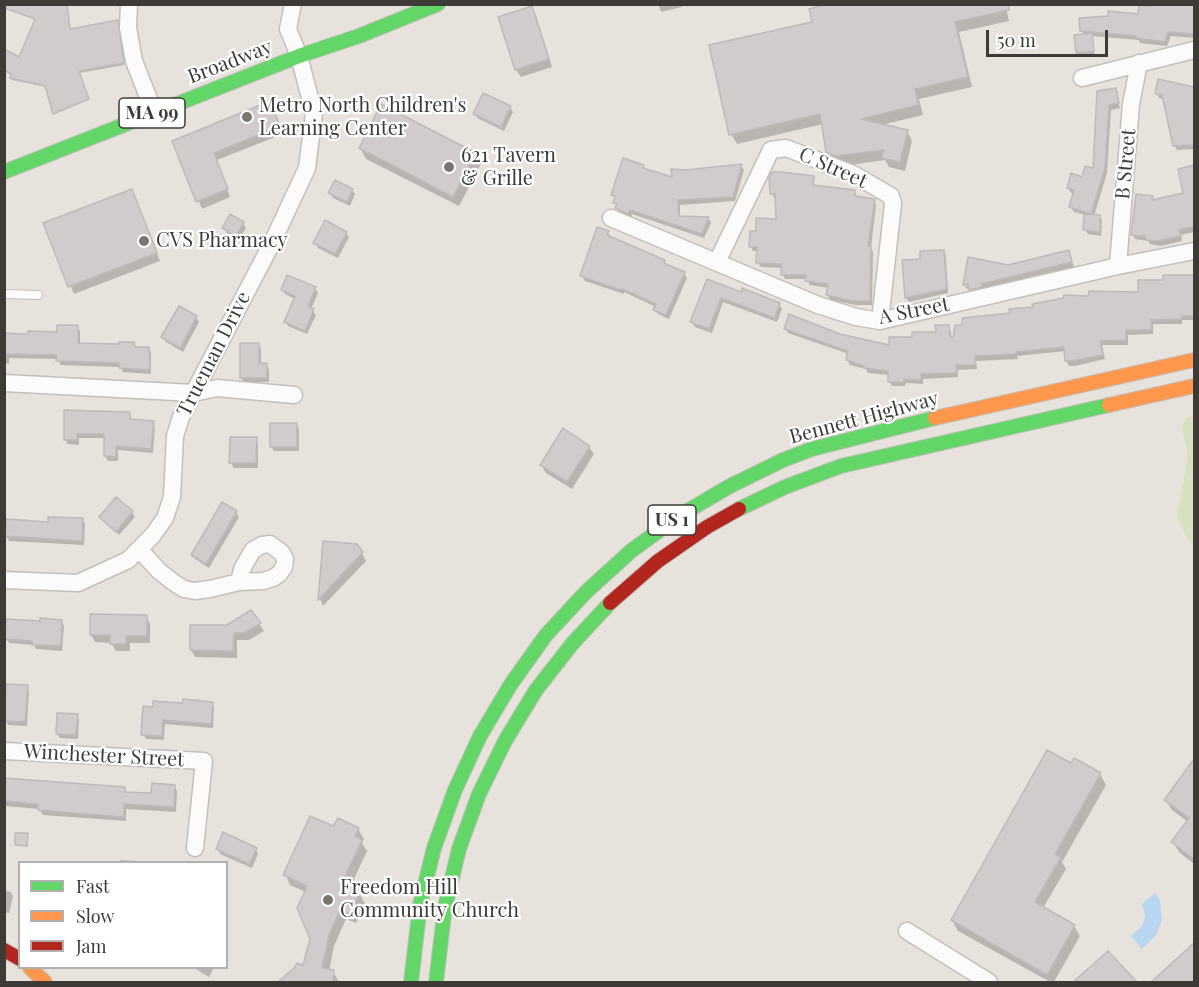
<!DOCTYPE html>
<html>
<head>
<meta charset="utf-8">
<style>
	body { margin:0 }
	#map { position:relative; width:1199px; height:987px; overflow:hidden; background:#e8e2dd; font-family:"Playfair Display",serif }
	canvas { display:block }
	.frame { position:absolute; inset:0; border:6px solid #3e3a36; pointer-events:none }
	.legend { position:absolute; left:18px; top:861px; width:210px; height:108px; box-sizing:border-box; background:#fff; border:2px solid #b2b0af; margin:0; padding:8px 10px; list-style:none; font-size:18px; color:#3e3a36 }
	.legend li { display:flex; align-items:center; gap:12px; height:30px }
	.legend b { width:30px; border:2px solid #b2b0af }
	.scale { position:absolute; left:986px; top:30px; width:122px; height:27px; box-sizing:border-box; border:3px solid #3e3a36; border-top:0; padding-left:8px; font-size:18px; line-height:21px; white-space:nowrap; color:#3e3a36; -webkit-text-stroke:4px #fff; paint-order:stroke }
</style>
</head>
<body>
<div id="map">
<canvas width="1199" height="987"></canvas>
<div class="frame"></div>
<ul class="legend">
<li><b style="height:8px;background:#63d668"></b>Fast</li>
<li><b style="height:8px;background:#ff974d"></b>Slow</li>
<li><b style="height:8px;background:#b3261e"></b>Jam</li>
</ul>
<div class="scale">50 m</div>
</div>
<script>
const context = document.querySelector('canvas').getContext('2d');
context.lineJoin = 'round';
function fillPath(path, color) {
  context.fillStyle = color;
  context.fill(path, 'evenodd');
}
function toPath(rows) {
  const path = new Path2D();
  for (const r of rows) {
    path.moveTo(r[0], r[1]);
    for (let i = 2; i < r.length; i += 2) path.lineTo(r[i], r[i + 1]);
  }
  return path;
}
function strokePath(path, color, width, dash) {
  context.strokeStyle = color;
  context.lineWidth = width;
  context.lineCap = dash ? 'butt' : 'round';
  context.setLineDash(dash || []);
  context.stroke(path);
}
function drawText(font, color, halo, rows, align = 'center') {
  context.font = font + ' "Playfair Display",serif';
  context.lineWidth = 4.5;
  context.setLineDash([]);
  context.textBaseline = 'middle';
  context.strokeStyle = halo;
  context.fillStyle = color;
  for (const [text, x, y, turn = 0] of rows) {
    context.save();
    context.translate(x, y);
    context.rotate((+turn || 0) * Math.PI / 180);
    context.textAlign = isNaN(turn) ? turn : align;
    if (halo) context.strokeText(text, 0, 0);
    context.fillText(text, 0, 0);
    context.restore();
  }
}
fillPath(toPath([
	[1194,415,1194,547,1187,538,1177,516,1187,463,1187,450,1182,427,1186,419]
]), '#d7e0bf');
fillPath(toPath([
	[1155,893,1160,901,1162,920,1156,935,1142,949,1131,936,1141,927,1144,921,1145,915,1142,904]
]), '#b8d5f1');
fillPath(toPath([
	[43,4,67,4,70,30,118,24,124,65,79,73,47,87,12,80,13,75,4,70,4,50,19,59],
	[658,4,681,4,682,7,661,12],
	[1005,4,1009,21,959,32,972,87,919,99,923,115,881,125,907,131,912,141,905,171,889,167,885,160,843,166,834,162,828,152,823,124,737,144,731,134,711,47],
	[1153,4,1194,4,1194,38,1171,36,1167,46,1140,43,1139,40,1092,36,1095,56,1080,57,1077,53,1085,35,1082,31,1139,15,1153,8],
	[531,8,536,15,552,67,521,77,516,70,500,18],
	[1160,81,1194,88,1194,149,1177,150,1174,145,1164,99,1159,98,1157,93],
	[1115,90,1120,108,1111,110,1107,173,1094,216,1100,216,1102,221,1101,236,1088,234,1085,230,1086,215,1074,212,1071,207,1075,194,1071,193,1068,188,1094,170,1099,93],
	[510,107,513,112,504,131,477,118,475,114],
	[274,110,283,134,217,160,230,197,202,209,174,142],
	[360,148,475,154,481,164,459,206,366,159],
	[643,166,646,170,673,180,741,166,744,170,735,201,680,205,680,218,708,218,711,223,704,238,632,214,631,218,620,213,613,195],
	[1194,167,1194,232,1181,235,1182,241,1161,246,1150,244,1148,241,1135,239,1133,235,1152,198,1154,201,1185,194,1180,170],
	[813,178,815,186,854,192,857,196,874,200,876,205,871,248,873,252,872,305,856,305,830,300,828,295,829,288,810,285,807,279,785,279,782,274,783,268,761,267,758,263,758,251,753,251,751,247,757,233,778,221,777,198,774,198,772,193],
	[352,190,355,194,350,206,333,198,330,193],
	[132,191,160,261,74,294,45,224],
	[243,223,246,228,239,240,227,233,224,228],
	[608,232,610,237,664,261,667,266,684,273,687,278,669,319,658,314,655,310,656,307,624,292,624,294,585,281,582,276],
	[346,233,349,237,338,258,318,248,315,243],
	[943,251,946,256,948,293,909,302,906,298,904,262,922,260],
	[1069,252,1074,267,983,289,983,291,973,294,970,288,967,289,964,285,969,259,1008,266],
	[975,280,976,283,966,286,966,283],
	[1165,277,1194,278,1194,320,1182,320,1182,324,1153,324,1153,334,1128,335,1128,345,1102,345,1105,359,1075,366,1069,366,1066,361,1066,351,1017,356,1018,359,976,361,977,369,958,370,958,377,923,379,923,384,906,383,905,386,892,386,889,381,889,375,868,373,866,369,850,365,847,360,849,354,788,333,785,328,840,335,890,347,913,339,937,334,948,327,951,331,952,344,1011,314,1090,298,1139,294,1165,281],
	[707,280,742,294,779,304,782,309,777,322,723,302,712,333,695,327,692,322],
	[315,288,318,293,311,309,316,315,307,334,288,326,286,321,295,299,285,294,282,290],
	[179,308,196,317,199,322,183,352,166,342,163,337],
	[77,327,80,331,80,344,120,346,133,343,137,349,149,348,151,353,151,374,123,372,120,367,61,365,58,359,9,358,9,364,4,363,4,335,58,333],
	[258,345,261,349,261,365,266,365,269,369,269,382,244,382,241,378],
	[66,412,129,413,132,420,153,423,155,427,153,453,118,450,118,461,108,461,105,456,105,438,79,438,79,445,68,444,65,440],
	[296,425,299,429,299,451,274,451,271,446],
	[256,438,258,443,258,468,234,468,231,463],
	[589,447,594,454,572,489,546,473,541,465],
	[223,504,236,512,239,517,209,568,195,559,192,555],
	[132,512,135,517,119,535,101,517],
	[82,519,85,524,84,545,9,541,6,536,49,523],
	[325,542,362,553,366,561,323,606,320,599],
	[251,612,264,631,249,640,237,640,237,658,195,657,191,650],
	[146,616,150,624,150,643,130,643,130,651,116,651,111,643,95,642,91,635],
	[8,620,61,621,64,626,62,651,36,649,34,645,9,643,6,639],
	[27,687,29,691,27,726,8,725,6,720],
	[212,704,214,708,213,728,165,724,164,740,146,739,143,734,144,708],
	[77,715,79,720,78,739,60,738,57,734],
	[1194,761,1194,864,1179,852,1173,842,1188,822,1172,810,1166,800],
	[1072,765,1100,774,1106,785,1062,862,1066,869,1043,908,1074,926,1080,936,1054,982,1050,982,958,931,952,920],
	[4,779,124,789,127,793,152,795,174,786,177,791,176,812,126,809,126,821,43,815,39,809,5,806],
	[334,828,358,829,364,839,362,843,367,851,353,881,365,904,356,923,346,919,334,946,329,971,333,972,339,982,280,982,297,968,305,966,312,939,306,892,290,885,285,874],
	[218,849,256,849,258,854,252,868,220,854],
	[120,860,152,862,120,862],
	[4,890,11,892,13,897,9,913,4,912],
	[1194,945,1194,982,1153,982],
	[1108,953,1135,982,1075,982],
	[194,968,214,968,209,977]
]), '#0003');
const building = toPath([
	[4,4,67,4,70,29,118,20,124,63,79,71,89,99,53,114,45,86,10,78,11,74,4,70,4,49,19,57,35,19,4,8,4,4],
	[829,4,1009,4,1009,10,955,22,968,77,915,89,918,105,861,119,908,130,900,162,882,158,884,150,836,156,826,152,820,114,729,135,709,45,812,22,809,9,829,4],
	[1152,4,1194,4,1194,34,1168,32,1165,42,1136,38,1136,36,1080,31,1079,18,1108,16,1108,11,1138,14,1139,5,1151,6,1152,4],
	[532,6,549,59,515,70,498,17,532,6],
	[1092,33,1094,51,1076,53,1074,35,1092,33],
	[1158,79,1194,87,1194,145,1173,146,1162,95,1155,94,1158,79],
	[1116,88,1119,103,1109,105,1105,168,1091,214,1069,207,1074,190,1067,188,1071,173,1082,177,1085,166,1093,168,1097,91,1116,88],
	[483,93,511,106,501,127,473,114,483,93],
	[270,101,280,126,214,153,228,189,196,202,172,141,270,101],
	[381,104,476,153,453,197,359,148,381,104],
	[623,158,644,165,643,168,672,177,671,169,686,170,742,164,733,197,678,200,679,216,709,217,702,234,630,210,628,214,615,208,617,204,613,203,615,196,611,195,623,158],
	[1194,165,1194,227,1179,230,1181,236,1158,241,1146,240,1145,236,1131,235,1136,194,1153,196,1152,200,1183,193,1178,169,1194,165],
	[772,172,782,172,814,176,813,185,855,190,855,196,875,199,868,246,871,246,870,301,853,301,826,295,828,284,805,281,806,275,781,275,781,264,756,263,757,247,749,247,750,231,756,231,756,218,776,219,775,194,770,194,769,178,772,172],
	[335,180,353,189,347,202,328,193,335,180],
	[132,189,157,253,68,287,43,223,132,189],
	[230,214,244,222,236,236,222,228,230,214],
	[1084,214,1100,215,1100,232,1083,230,1084,214],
	[325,220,347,232,335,254,313,243,325,220],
	[597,227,609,231,607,235,665,260,664,263,685,272,666,315,653,310,656,304,622,289,621,290,580,276,597,227],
	[944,250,947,289,905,298,902,260,920,259,920,251,944,250],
	[1069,250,1072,262,981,284,982,287,969,290,968,284,963,285,968,257,1008,265,1069,250],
	[287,275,316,287,308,306,314,309,305,331,284,322,295,296,281,290,287,275],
	[1163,275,1194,275,1194,316,1181,316,1181,319,1151,320,1151,330,1126,330,1126,340,1100,341,1103,355,1071,361,1065,361,1064,347,1016,352,1016,354,975,356,975,365,956,365,957,373,921,374,921,380,904,379,904,382,888,382,888,371,864,368,864,366,846,360,848,351,784,329,789,314,840,334,889,345,889,337,912,337,912,332,936,332,935,325,949,325,950,337,953,337,955,325,962,325,962,318,1010,313,1009,309,1033,307,1032,304,1063,298,1064,295,1088,296,1089,291,1138,292,1138,280,1163,280,1163,275],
	[707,279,741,292,742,288,780,303,775,318,721,298,709,329,690,322,707,279],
	[179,306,197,316,180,348,161,337,179,306],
	[57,325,78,325,78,343,119,344,119,342,134,342,135,347,149,347,150,370,119,368,119,363,56,361,57,355,4,354,4,333,28,334,28,331,57,332,57,325],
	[240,343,259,343,259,363,267,363,267,378,240,378,240,343],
	[64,410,130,412,130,419,154,421,151,449,116,446,116,457,104,456,104,434,77,434,77,440,64,440,64,410],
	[270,423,297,423,297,447,270,447,270,423],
	[563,428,590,446,567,482,540,465,563,428],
	[230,437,257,437,256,463,229,463,230,437],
	[116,497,133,511,116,532,99,517,116,497],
	[222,502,237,511,206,564,191,555,222,502],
	[48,517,83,518,82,541,5,536,6,519,48,522,48,517],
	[323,541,357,544,363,552,318,600,323,541],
	[251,610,261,623,244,633,234,633,233,651,190,650,190,625,227,625,251,610],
	[90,614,147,615,147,636,126,636,126,644,110,644,110,635,90,635,90,614],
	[40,618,62,620,61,646,32,645,32,641,5,639,6,619,40,621,40,618],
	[6,684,28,685,25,722,4,721,6,684],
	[183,699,213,702,211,724,163,720,162,736,141,735,143,706,153,707,153,701,182,703,183,699],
	[57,713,78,714,76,735,56,734,57,713],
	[1047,750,1071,763,1074,758,1101,773,1055,854,1061,857,1035,902,1075,925,1047,975,951,920,1047,750],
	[1194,759,1194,859,1171,842,1189,818,1164,800,1194,759],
	[4,778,125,787,125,792,151,793,152,783,175,785,174,807,124,804,124,817,38,810,38,804,4,801,4,778],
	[310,816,333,826,338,818,359,828,355,836,362,840,345,876,354,879,350,888,360,892,350,914,340,910,329,935,322,968,334,970,333,982,278,982,295,967,297,963,303,965,310,939,297,908,307,886,283,875,310,816],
	[223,832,257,848,249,864,216,849,223,832],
	[15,833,28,833,27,846,15,845,15,833],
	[1194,943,1194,982,1151,982,1194,943],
	[1108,951,1137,982,1073,982,1108,951]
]);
fillPath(building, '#d1cccb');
strokePath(building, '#bebab9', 1.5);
const lane = toPath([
	[4,294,38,295]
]);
const street = toPath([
	[129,4,128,28,134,61,154,112],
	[1082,78,1194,50],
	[611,218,818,305,856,317,880,321,1118,266,1194,251],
	[717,262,771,150,786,148,853,174,891,196,893,204,880,321],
	[1118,266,1131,104,1139,63],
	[4,383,194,393,217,388,294,395],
	[139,549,159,571,173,582,184,589,195,591,210,589,239,582,263,581,273,578,279,574,284,567,285,559,282,553,270,544,262,545,253,550,242,569,239,582],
	[4,580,78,583,128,560,153,535,165,518,172,497,175,436,181,417,272,243,307,168,314,113,299,56,288,29,293,4],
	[4,751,204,761,195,848],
	[907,931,989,982]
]);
const fast = toPath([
	[4,172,299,56,359,36,438,4],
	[739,509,785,487,841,466,1109,405],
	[411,982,420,905,434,848,455,790,480,736,511,684,546,635,586,592,631,551,679,516,730,486,783,460,812,449,935,418],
	[436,982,445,907,459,849,479,794,505,741,536,690,572,644,610,603]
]);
const slow = toPath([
	[1109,405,1194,386],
	[935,418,1194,360],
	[30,968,45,982]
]);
const jam = toPath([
	[610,603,658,561,707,527,739,509],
	[4,950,20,959]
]);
strokePath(lane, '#c3bfbb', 10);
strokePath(street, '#c3bfbb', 19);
strokePath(fast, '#c3bfbb', 16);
strokePath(slow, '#c3bfbb', 16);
strokePath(jam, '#c3bfbb', 16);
strokePath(lane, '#fcfbfa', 8);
strokePath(street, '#fcfbfa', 16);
strokePath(fast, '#63d668', 14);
strokePath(slow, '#ff974d', 14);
strokePath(jam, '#b3261e', 14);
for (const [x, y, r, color] of [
	[247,117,6,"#7a7570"],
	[449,167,6,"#7a7570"],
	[144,241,6,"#7a7570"],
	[328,900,6,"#7a7570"]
]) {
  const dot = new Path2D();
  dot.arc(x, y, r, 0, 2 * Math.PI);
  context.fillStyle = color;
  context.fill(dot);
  strokePath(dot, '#fff', 2);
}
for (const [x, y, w] of [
	[152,113,66],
	[672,520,48]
]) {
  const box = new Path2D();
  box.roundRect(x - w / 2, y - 15, w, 30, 4.5);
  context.fillStyle = '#fff';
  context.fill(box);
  strokePath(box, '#3e3a36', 1.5);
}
drawText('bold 18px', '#3e3a36', null, [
	["MA 99",152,113],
	["US 1",672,520]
]);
drawText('20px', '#3e3a36', '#fff', [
	["Broadway",230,62,-21],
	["B Street",1126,164,-85],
	["C Street",833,168,24],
	["A Street",914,311,-11],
	["Trueman Drive",214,354,-63],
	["Bennett Highway",864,418,-15],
	["Winchester Street",104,756,3]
]);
drawText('20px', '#3e3a36', '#fff', [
	["Metro North Children's",259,106],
	["Learning Center",259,129],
	["621 Tavern",461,156],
	["& Grille",461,179],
	["CVS Pharmacy",156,241],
	["Freedom Hill",340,888],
	["Community Church",340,911]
], 'left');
</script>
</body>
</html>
